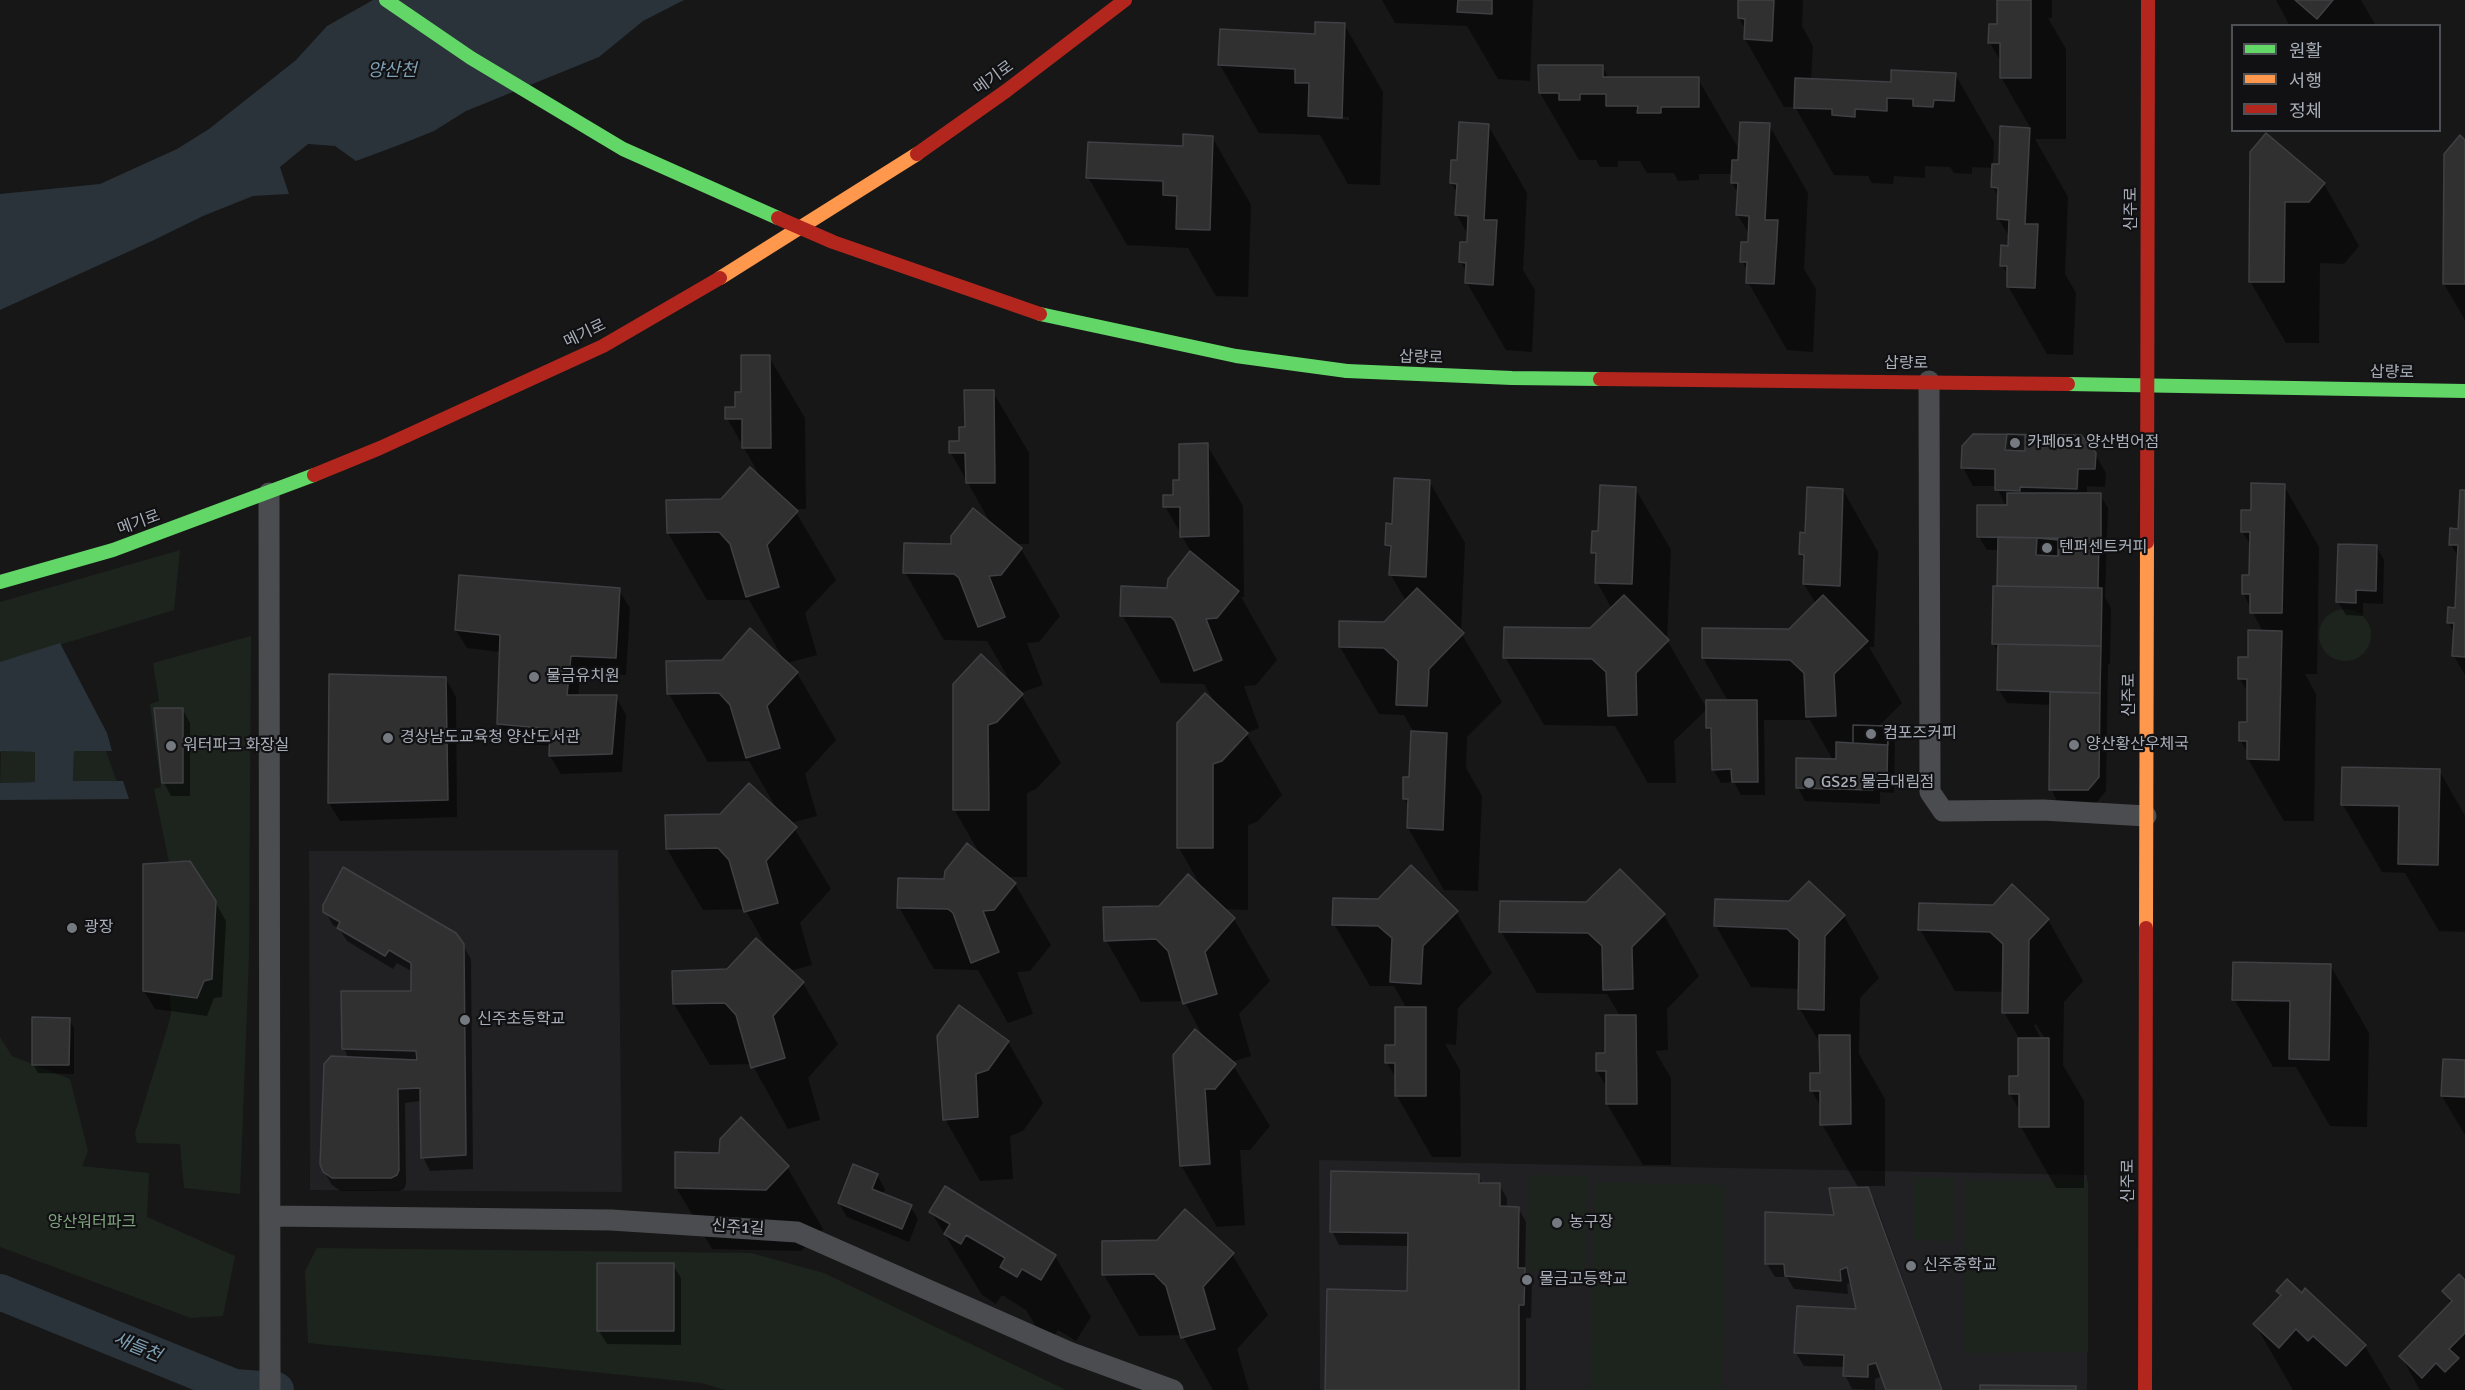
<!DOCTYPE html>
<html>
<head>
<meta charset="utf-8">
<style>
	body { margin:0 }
	#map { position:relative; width:2465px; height:1390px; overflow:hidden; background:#171717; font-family:Signika,"Noto Sans KR",sans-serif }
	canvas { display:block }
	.legend { position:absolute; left:2231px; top:24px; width:210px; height:108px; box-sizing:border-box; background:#111113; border:2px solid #4d5055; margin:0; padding:8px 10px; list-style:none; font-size:18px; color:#a8aeb8 }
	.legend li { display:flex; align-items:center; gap:12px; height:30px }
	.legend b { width:30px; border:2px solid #4d5055 }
</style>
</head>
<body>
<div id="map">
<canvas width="2465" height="1390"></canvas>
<ul class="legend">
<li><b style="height:8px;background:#63d668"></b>원활</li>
<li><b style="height:8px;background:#ff974d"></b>서행</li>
<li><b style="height:8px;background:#b3261e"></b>정체</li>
</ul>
</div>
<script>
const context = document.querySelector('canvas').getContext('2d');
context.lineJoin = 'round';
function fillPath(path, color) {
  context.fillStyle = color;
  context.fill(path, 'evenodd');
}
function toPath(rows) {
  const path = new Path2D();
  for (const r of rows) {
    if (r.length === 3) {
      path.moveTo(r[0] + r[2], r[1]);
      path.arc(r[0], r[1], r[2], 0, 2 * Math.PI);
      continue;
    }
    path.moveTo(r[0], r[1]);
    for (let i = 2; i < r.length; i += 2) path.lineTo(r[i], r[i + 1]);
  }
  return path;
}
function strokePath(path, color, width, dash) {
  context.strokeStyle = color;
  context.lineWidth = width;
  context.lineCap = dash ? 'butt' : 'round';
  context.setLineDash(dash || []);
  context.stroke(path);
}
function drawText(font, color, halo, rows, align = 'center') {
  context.font = font + ' Signika,"Noto Sans KR",sans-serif';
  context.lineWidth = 4.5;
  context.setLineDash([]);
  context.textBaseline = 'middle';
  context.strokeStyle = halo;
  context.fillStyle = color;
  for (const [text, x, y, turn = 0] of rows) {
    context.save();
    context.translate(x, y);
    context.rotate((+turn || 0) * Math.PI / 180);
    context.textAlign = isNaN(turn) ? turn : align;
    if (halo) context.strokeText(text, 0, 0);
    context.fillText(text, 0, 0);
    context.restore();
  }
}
fillPath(toPath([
	[618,850,622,1192,310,1190,309,851],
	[1319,1160,2087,1175,2087,1390,1320,1390]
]), '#212123');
fillPath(toPath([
	[180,550,174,610,0,663,0,602],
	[2345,635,26],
	[251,636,249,956,240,1194,184,1188,180,1144,137,1143,135,1133,168,1026,171,1014,170,995,197,998,204,981,212,979,216,901,190,861,169,862,154,789,161,787,150,704,159,701,153,663],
	[1,751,35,752,35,782,0,783],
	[74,751,106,751,117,782,73,782],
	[0,1037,12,1056,70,1079,88,1151,82,1166,149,1173,147,1217,235,1256,223,1316,191,1318,0,1247],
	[1529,1175,1587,1176,1586,1272,1528,1271],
	[1914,1178,1954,1178,1953,1241,1913,1240],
	[1965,1181,2088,1181,2088,1352,1966,1353],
	[1594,1182,1725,1185,1722,1390,1590,1390],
	[317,1248,751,1253,824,1273,1066,1390,725,1390,701,1383,308,1343,305,1271]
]), '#1d241d');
fillPath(toPath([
	[373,0,684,0,643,21,599,57,466,111,434,131,399,145,356,161,335,146,308,144,280,167,289,194,253,196,203,216,152,241,0,310,0,194,100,184,177,149,209,129,296,60,327,26],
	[60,643,107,733,112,751,74,751,73,781,123,781,129,799,0,800,0,783,35,782,35,752,1,751,0,753,0,662]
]), '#2a3339');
fillPath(toPath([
	[1382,0,1533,0,1530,81,1498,79,1467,26,1395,23],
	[1740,0,1803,0,1802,26,1813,46,1811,80,1892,84,1955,74,1994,142,1993,165,2000,166,2002,128,2031,129,2001,77,2001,62,1990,43,1990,26,1999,26,1999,0,2052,0,2052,18,2048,18,2066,49,2066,139,2035,139,2068,197,2065,274,2076,293,2073,355,2047,354,2008,286,2009,277,2002,265,2010,247,2010,238,1998,218,1999,198,1993,187,1993,168,1972,167,1972,174,1954,173,1950,167,1925,166,1925,178,1894,176,1893,184,1872,183,1868,176,1834,175,1795,107,1784,107,1745,39,1746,30,1739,18],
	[2276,0,2361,0,2376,26,2290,26],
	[1344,24,1383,92,1380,185,1348,184,1320,135,1259,133,1220,65],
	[1327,116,1349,117,1349,120,1327,119],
	[1602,66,1609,79,1698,79,1737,146,1737,158,1740,158,1769,125,1808,193,1804,269,1816,289,1813,352,1787,350,1748,282,1748,272,1742,261,1749,243,1749,234,1738,215,1739,195,1732,183,1733,174,1699,174,1699,180,1678,181,1674,173,1647,173,1640,161,1618,161,1618,167,1600,167,1596,160,1579,160,1540,93],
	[1775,236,1778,239,1777,253,1775,250],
	[1488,125,1527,193,1523,270,1535,290,1532,352,1506,350,1467,283,1467,273,1461,262,1468,244,1468,235,1457,215,1458,194,1451,183,1459,162],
	[1212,137,1251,205,1248,297,1216,296,1188,248,1127,245,1088,177],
	[2465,142,2465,320,2444,284],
	[2251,152,2324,184,2359,246,2344,264,2320,263,2319,343,2286,343,2250,281],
	[769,357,805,418,806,509,794,509,836,580,805,613,817,655,787,663,797,673,836,740,805,774,817,816,791,823,831,889,800,923,812,965,790,971,803,983,838,1044,808,1078,820,1120,788,1129,752,1064,710,1065,674,1004,728,971,768,950,745,909,703,910,667,849,721,816,778,811,749,761,708,762,669,694,784,660,749,600,707,600,668,533,761,478,727,418,737,408,742,394],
	[993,392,1029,453,1029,544,1016,544,1021,549,1060,616,1039,642,1027,643,1043,685,1020,693,1061,763,1036,789,1027,793,1027,877,1007,877,1015,884,1051,945,1030,971,1017,972,1033,1014,1008,1023,978,970,934,969,899,907,946,881,981,856,954,809,954,685,1013,686,987,641,944,640,905,572,991,524,951,453,950,443,960,443,966,428],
	[1207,445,1243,506,1244,597,1241,597,1277,660,1256,685,1244,686,1259,728,1246,733,1282,795,1257,822,1248,825,1248,910,1223,909,1234,919,1270,981,1239,1014,1251,1056,1231,1062,1270,1126,1250,1150,1240,1150,1245,1225,1217,1227,1181,1165,1204,1038,1184,1001,1141,1002,1106,940,1160,907,1203,890,1179,848,1215,703,1204,684,1161,683,1122,615,1169,589,1191,552,1165,506,1175,496,1181,482],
	[2095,454,2106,473,2105,487,2087,486,2087,495,2100,495,2108,508,2105,597,2111,608,2110,664,2108,664,2106,791,2096,803,2058,803,2051,789,2052,705,2007,703,1999,690,1999,654,1994,644,1999,550,1987,550,1979,537,2006,506,1996,486,1973,486,1963,468],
	[1429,481,1465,543,1461,633,1502,702,1467,737,1466,768,1482,796,1478,891,1444,890,1408,828,1409,807,1404,798,1410,779,1414,733,1404,715,1379,714,1340,647,1385,623,1406,601,1391,575,1392,553,1387,545,1393,525],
	[2284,486,2319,547,2317,674,2305,674,2316,694,2314,821,2284,821,2248,759,2248,754,2240,740,2248,723,2249,694,2239,678,2263,632,2243,593,2251,577,2252,548,2242,531,2252,512],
	[1635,488,1671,550,1667,640,1707,709,1674,741,1676,783,1648,783,1615,726,1544,725,1505,657,1591,630,1612,609,1597,582,1598,561,1593,552,1599,532],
	[1843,490,1878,552,1874,647,1869,647,1902,703,1878,727,1888,727,1895,741,1894,793,1880,792,1880,804,1805,801,1798,788,1833,760,1810,720,1764,720,1765,795,1741,795,1734,782,1721,783,1713,769,1713,736,1708,728,1728,701,1703,658,1789,630,1816,604,1804,584,1805,562,1800,554,1807,534],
	[2465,492,2465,675,2454,656,2455,634,2448,622,2456,609,2459,558,2451,545,2459,530],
	[2376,546,2384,560,2383,604,2363,603,2363,616,2346,615,2338,602],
	[619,590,630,608,626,675,580,674,578,697,616,697,626,715,622,772,561,774,550,756,551,746,510,742,499,724,501,652,467,648,456,630],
	[446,679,456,697,457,817,340,821,329,803],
	[183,710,190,723,190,796,171,796,164,783],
	[2439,770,2465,816,2465,932,2439,931,2405,873,2382,872,2343,805],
	[1809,883,1844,916,1879,978,1860,998,1859,1054,1885,1099,1885,1186,1865,1186,1875,1202,1943,1390,1887,1390,1883,1376,1875,1379,1875,1390,1852,1389,1845,1375,1845,1367,1804,1366,1796,1353,1858,1310,1852,1282,1847,1284,1848,1294,1794,1289,1787,1277,1775,1277,1767,1264,1836,1217,1859,1189,1822,1124,1822,1109,1812,1091,1812,1075,1821,1074,1821,1045,1800,1009,1800,989,1751,987,1716,926,1790,903],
	[215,902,226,921,222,997,214,998,207,1016,155,1009,144,991],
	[325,911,462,944,471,959,473,1169,430,1171,423,1157,421,1101,405,1103,406,1184,404,1189,399,1191,341,1191,332,1185,324,1171,349,1059,344,1049,413,993,413,972,397,963,393,969,347,941,340,930,333,925],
	[1456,912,1492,973,1458,1008,1456,1045,1445,1044,1460,1070,1461,1157,1432,1157,1397,1096,1397,1080,1387,1063,1396,1047,1407,1009,1394,986,1370,986,1334,924],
	[1664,915,1699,976,1667,1009,1668,1050,1655,1051,1671,1078,1671,1165,1643,1165,1607,1104,1607,1088,1597,1071,1607,1054,1620,1016,1607,994,1537,993,1501,931],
	[2048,920,2083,981,2064,1002,2063,1065,2084,1101,2084,1188,2056,1188,2021,1127,2020,1111,2010,1094,2020,1078,2020,1040,2004,1012,2004,992,1955,991,1920,929],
	[2036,1024,2046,1040,2042,1040,2034,1026],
	[2330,965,2369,1033,2367,1127,2330,1126,2296,1067,2273,1067,2234,999],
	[69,1019,74,1028,74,1074,38,1073,33,1064],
	[939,1036,1008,1042,1043,1103,1023,1131,1010,1136,1013,1179,980,1181,945,1119],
	[2465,1062,2465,1135,2442,1096],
	[787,1167,823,1229,801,1251,712,1249,676,1187],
	[877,1175,885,1189,883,1195,910,1206,918,1219,909,1242,847,1217,839,1203],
	[1478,1176,1483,1185,1499,1185,1507,1198,1507,1208,1518,1208,1526,1222,1525,1272,1532,1283,1531,1318,1526,1318,1526,1390,1326,1390,1409,1293,1410,1246,1339,1245,1332,1231],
	[931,1212,1055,1256,1091,1317,1076,1341,1058,1330,1053,1338,1037,1328,1026,1310,1002,1295,996,1304,982,1295],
	[1232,1254,1268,1315,1237,1349,1249,1390,1213,1390,1182,1335,1139,1336,1104,1275],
	[673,1265,681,1278,681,1345,607,1344,599,1331],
	[2465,1283,2465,1390,2420,1390,2401,1356,2451,1304,2444,1291],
	[2278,1291,2365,1346,2391,1390,2293,1390,2255,1324,2281,1296]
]), '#0007');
strokePath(toPath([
	[0,1292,234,1387,276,1390]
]), '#2a3339', 36);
const building = toPath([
	[1458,0,1492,0,1492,14,1457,12,1458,0],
	[1738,0,1774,0,1772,41,1744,39,1745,19,1738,18,1738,0],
	[1997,0,2031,0,2031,78,2000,78,2000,43,1988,43,1989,24,1997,24,1997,0],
	[2295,0,2333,0,2317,19,2295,0],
	[1315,22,1345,23,1342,118,1308,116,1309,83,1295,83,1295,69,1218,65,1220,29,1315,34,1315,22],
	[1538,65,1603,65,1603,77,1699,77,1699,107,1661,107,1661,113,1637,113,1638,106,1606,106,1606,94,1580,94,1580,100,1559,100,1559,93,1539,93,1538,65],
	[1891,70,1956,73,1954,101,1934,100,1933,107,1913,106,1913,99,1887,98,1887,111,1855,109,1855,117,1832,115,1832,109,1794,108,1795,78,1891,82,1891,70],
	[1459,122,1489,124,1484,220,1497,220,1493,285,1465,283,1466,263,1459,262,1460,242,1467,242,1468,216,1455,215,1457,184,1450,183,1451,160,1457,160,1459,122],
	[1740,122,1770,123,1765,220,1778,220,1774,284,1746,283,1747,262,1740,262,1741,242,1748,242,1749,216,1736,215,1738,183,1731,183,1732,160,1738,160,1740,122],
	[2000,126,2030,128,2025,224,2038,224,2035,288,2007,287,2007,266,2000,266,2001,245,2008,246,2009,220,1997,219,1998,188,1991,187,1992,164,1999,164,2000,126],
	[2266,133,2325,183,2309,202,2285,202,2284,282,2249,282,2250,152,2266,133],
	[1183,134,1213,136,1210,230,1176,229,1177,196,1163,195,1163,181,1086,178,1088,142,1183,146,1183,134],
	[2460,135,2465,140,2465,284,2443,284,2444,154,2460,135],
	[741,355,770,355,771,448,742,448,742,419,725,419,725,407,735,407,735,392,741,392,741,355],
	[964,390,994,390,995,483,966,483,965,453,949,453,949,441,959,441,959,427,965,427,964,390],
	[1973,434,2081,435,2096,453,2095,469,2078,469,2077,489,2020,487,2020,491,1995,490,1995,469,1961,468,1962,446,1973,434],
	[2007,434,2025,435,2025,451,2005,450,2007,434],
	[1208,443,1209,536,1180,537,1180,507,1163,507,1163,495,1173,495,1173,480,1179,480,1179,444,1208,443],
	[750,467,798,511,767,545,779,587,746,597,730,544,719,532,667,533,666,500,721,499,750,467],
	[1394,478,1430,480,1426,577,1389,575,1391,546,1385,545,1386,523,1392,524,1394,478],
	[2251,483,2285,484,2282,613,2250,613,2250,594,2242,594,2242,575,2249,575,2250,532,2241,532,2241,510,2251,510,2251,483],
	[1600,485,1636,487,1632,584,1595,583,1596,553,1591,553,1592,531,1598,531,1600,485],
	[1807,487,1843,489,1840,586,1803,584,1804,555,1799,554,1800,532,1805,533,1807,487],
	[2460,490,2465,490,2465,657,2452,656,2454,623,2447,623,2448,607,2455,608,2458,545,2449,545,2450,528,2458,529,2460,490],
	[2007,493,2101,493,2101,539,1977,537,1977,505,2007,505,2007,493],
	[973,508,1022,548,1001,575,989,576,1005,617,978,627,959,578,954,574,903,573,904,543,951,544,951,536,973,508],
	[1998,537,2099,539,2098,588,1997,586,1998,537],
	[2037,538,2058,540,2058,556,2036,555,2037,538],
	[2338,544,2377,545,2376,591,2356,590,2356,603,2336,602,2338,544],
	[1190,551,1239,591,1217,618,1206,619,1222,660,1194,671,1175,621,1171,617,1120,616,1121,586,1167,588,1168,579,1190,551],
	[459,575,620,588,616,658,571,656,567,695,617,695,612,754,549,756,550,729,497,724,500,635,455,630,459,575],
	[1993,586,2102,588,2101,646,1992,644,1993,586],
	[1417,588,1464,633,1429,669,1427,706,1396,705,1398,661,1384,648,1339,647,1339,621,1384,622,1417,588],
	[1624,595,1669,640,1636,673,1637,715,1608,716,1606,672,1592,659,1503,658,1504,627,1590,628,1624,595],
	[1823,595,1868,641,1834,674,1836,716,1806,717,1804,673,1790,660,1702,658,1702,628,1789,629,1823,595],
	[750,628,798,672,767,706,780,748,746,758,730,705,719,693,667,694,666,661,722,660,750,628],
	[2248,630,2282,631,2279,760,2247,759,2247,741,2239,741,2239,722,2247,722,2247,679,2238,679,2238,657,2248,657,2248,630],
	[1998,644,2101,646,2100,693,1997,690,1998,644],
	[981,654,1023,694,997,722,988,725,989,810,953,810,953,684,981,654],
	[329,674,446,677,448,800,328,803,329,674],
	[2050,692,2100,693,2099,777,2088,790,2049,790,2050,692],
	[1205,693,1248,733,1222,761,1213,764,1213,848,1177,848,1177,723,1205,693],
	[1706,700,1757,700,1758,782,1732,782,1731,769,1712,770,1711,728,1706,728,1706,700],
	[154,708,183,708,183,783,162,783,154,708],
	[1853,725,1888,726,1887,780,1873,779,1873,790,1796,788,1796,758,1836,759,1836,742,1853,743,1853,725],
	[1853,725,1888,726,1888,745,1853,743,1853,725],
	[1411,731,1447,733,1443,830,1407,828,1408,799,1403,799,1403,777,1409,777,1411,731],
	[2342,767,2440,769,2438,865,2398,864,2399,806,2341,805,2342,767],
	[749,783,797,827,766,861,778,903,744,912,729,860,718,848,666,849,665,815,720,814,749,783],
	[967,843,1016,883,994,910,983,911,999,952,971,963,953,913,948,909,897,908,898,878,944,879,945,871,967,843],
	[190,861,216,901,212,979,204,981,197,998,143,991,143,864,190,861],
	[1411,865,1458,911,1423,946,1421,984,1390,982,1392,938,1378,926,1332,925,1333,898,1378,899,1411,865],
	[343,867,456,933,464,944,466,1155,421,1158,420,1088,398,1089,399,1170,397,1175,391,1178,332,1178,323,1172,320,1164,324,1064,331,1056,417,1060,416,1051,342,1049,341,991,411,991,411,963,389,950,385,956,337,928,340,922,323,912,323,905,343,867],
	[1620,869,1665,914,1632,947,1633,989,1603,990,1602,946,1588,933,1499,932,1500,901,1586,902,1620,869],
	[1188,874,1235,918,1205,952,1217,994,1183,1004,1168,951,1156,939,1104,941,1103,907,1159,906,1188,874],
	[1809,881,1845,915,1825,936,1824,1010,1798,1009,1799,940,1787,929,1714,926,1715,899,1789,901,1809,881],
	[2012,884,2049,919,2029,940,2028,1013,2002,1013,2003,944,1990,932,1918,930,1919,903,1993,905,2012,884],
	[756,938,804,982,773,1016,785,1058,751,1068,736,1015,725,1003,673,1004,672,971,727,969,756,938],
	[2233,962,2331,964,2329,1060,2289,1059,2290,1001,2232,1000,2233,962],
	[959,1005,1009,1041,988,1070,976,1074,978,1117,943,1120,937,1036,959,1005],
	[1395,1007,1426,1007,1426,1096,1395,1096,1395,1063,1385,1063,1385,1045,1395,1045,1395,1007],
	[1605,1015,1636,1015,1637,1104,1606,1104,1606,1071,1596,1071,1596,1053,1605,1053,1605,1015],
	[32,1017,70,1018,69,1065,32,1065,32,1017],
	[1195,1029,1236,1064,1215,1089,1205,1089,1210,1164,1180,1166,1173,1055,1195,1029],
	[1819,1035,1850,1035,1851,1124,1820,1125,1820,1091,1810,1091,1810,1073,1820,1073,1819,1035],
	[2018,1038,2049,1038,2049,1127,2019,1127,2019,1094,2009,1094,2009,1076,2018,1076,2018,1038],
	[2443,1059,2465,1060,2465,1097,2441,1096,2443,1059],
	[741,1117,789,1166,766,1190,675,1188,675,1152,719,1153,720,1139,741,1117],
	[853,1164,878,1174,872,1189,912,1205,902,1229,838,1203,853,1164],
	[1331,1171,1479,1174,1479,1183,1500,1183,1500,1206,1519,1207,1518,1268,1525,1268,1524,1305,1519,1305,1519,1390,1325,1390,1327,1289,1407,1291,1408,1233,1330,1232,1331,1171],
	[945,1186,1056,1255,1041,1280,1022,1269,1017,1277,1000,1267,1005,1258,966,1235,961,1244,944,1234,950,1224,929,1212,945,1186],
	[1868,1187,1942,1390,1886,1390,1876,1363,1868,1365,1868,1377,1843,1376,1844,1355,1794,1353,1797,1306,1856,1309,1847,1267,1840,1270,1841,1281,1785,1276,1784,1264,1765,1264,1765,1212,1834,1215,1829,1188,1868,1187],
	[1185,1209,1234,1253,1203,1287,1215,1329,1181,1338,1166,1286,1154,1274,1102,1275,1102,1241,1157,1240,1185,1209],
	[597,1263,674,1263,674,1331,597,1331,597,1263],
	[2459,1274,2465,1280,2465,1333,2449,1349,2459,1358,2445,1372,2436,1363,2422,1378,2399,1356,2452,1301,2442,1291,2459,1274],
	[2287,1279,2302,1293,2305,1288,2366,1345,2346,1366,2313,1336,2308,1341,2296,1329,2279,1348,2253,1324,2281,1295,2276,1291,2287,1279],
	[1980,1385,2076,1386,2076,1390,1980,1390,1980,1385]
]);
fillPath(building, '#303031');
strokePath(building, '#3f4043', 1.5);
strokePath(toPath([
	[1929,381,1930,792,1943,811,2043,810,2146,816],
	[269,493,270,1390],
	[271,1216,611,1220,797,1232,1069,1352,1173,1390]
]), '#4b4c50', 21);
strokePath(toPath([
	[1347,371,1512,378,1600,379],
	[2068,384,2465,391],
	[0,582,113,550,314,475]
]), '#63d668', 14);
strokePath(toPath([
	[720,278,917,154],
	[2146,928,2147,542]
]), '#ff974d', 14);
strokePath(toPath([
	[917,154,1006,91,1125,0],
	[1600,379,2068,384],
	[314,475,380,448,603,346,720,278],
	[2147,542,2148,0],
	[2145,1390,2146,928]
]), '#b3261e', 14);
strokePath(toPath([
	[386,0,471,58,623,149,778,218],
	[1040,314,1236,356,1347,371]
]), '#63d668', 14);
strokePath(toPath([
	[778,218,833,242,1040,314]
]), '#b3261e', 14);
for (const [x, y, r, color] of [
	[2015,443,6,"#757980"],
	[2047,548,6,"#757980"],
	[534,677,6,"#757980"],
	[1871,734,6,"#757980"],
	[388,738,6,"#757980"],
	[2074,745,6,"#757980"],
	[171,746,6,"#757980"],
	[1809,783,6,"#757980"],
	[72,928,6,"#757980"],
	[465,1020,6,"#757980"],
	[1557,1223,6,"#757980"],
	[1911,1266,6,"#757980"],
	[1527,1280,6,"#757980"]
]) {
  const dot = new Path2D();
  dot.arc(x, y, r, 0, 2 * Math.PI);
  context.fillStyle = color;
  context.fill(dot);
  strokePath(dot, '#111113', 2);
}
drawText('16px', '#a8aeb8', '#111113', [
	["메기로",994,78,-36],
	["신주로",2132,209,-90],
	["메기로",585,334,-26],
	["삽량로",1421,358,2],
	["삽량로",1906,364],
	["삽량로",2392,373,1],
	["메기로",139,523,-20],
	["신주로",2130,695,-90],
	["신주로",2129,1181,-90],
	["신주1길",738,1228,4]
]);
drawText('16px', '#a8aeb8', '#111113', [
	["카페051 양산범어점",2027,443],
	["텐퍼센트커피",2059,548],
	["물금유치원",546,677],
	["컴포즈커피",1883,734],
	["경상남도교육청 양산도서관",400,738],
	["양산황산우체국",2086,745],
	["워터파크 화장실",183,746],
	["GS25 물금대림점",1821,783],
	["광장",84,928],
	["신주초등학교",477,1020],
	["농구장",1569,1223],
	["신주중학교",1923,1266],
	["물금고등학교",1539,1280]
], 'left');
drawText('16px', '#7fa47e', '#111113', [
	["양산워터파크",92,1223]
]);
drawText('italic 18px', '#7e9fb4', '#111113', [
	["양산천",392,71],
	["새들천",137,1348,22]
]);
</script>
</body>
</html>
